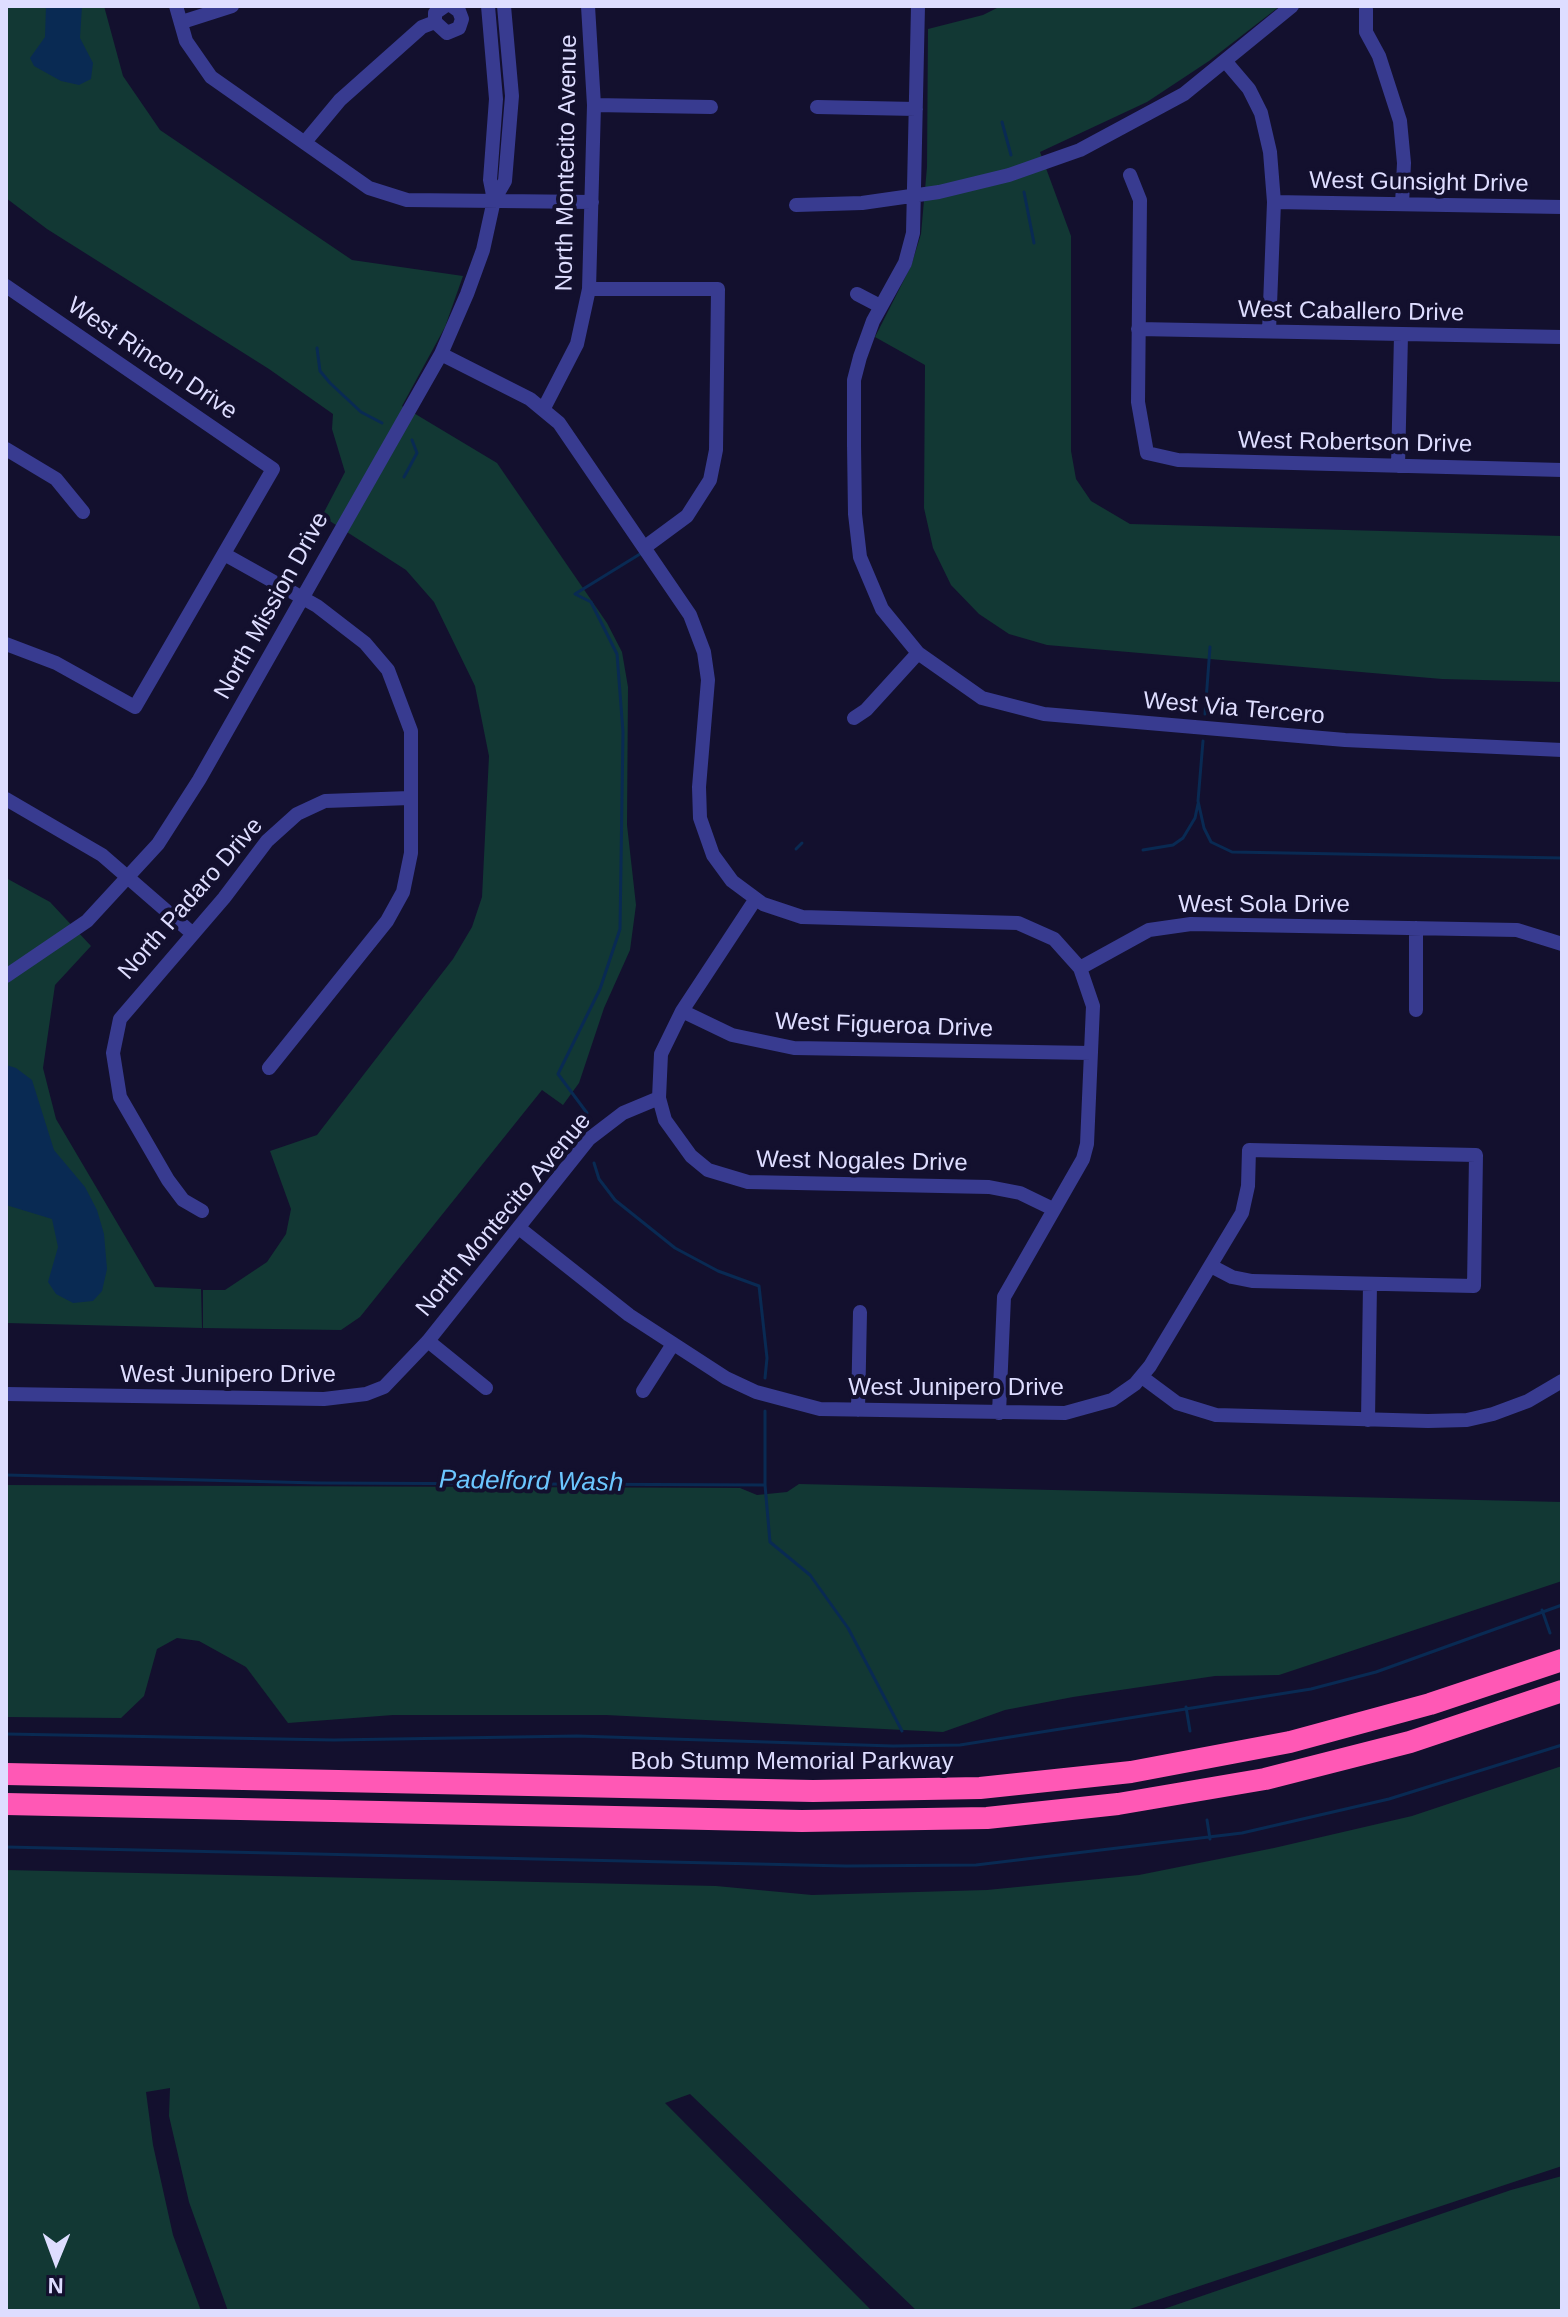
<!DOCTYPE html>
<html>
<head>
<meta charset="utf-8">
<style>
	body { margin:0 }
	#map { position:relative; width:1568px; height:2317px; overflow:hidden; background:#13102e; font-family:Arial,sans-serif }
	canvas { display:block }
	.frame { position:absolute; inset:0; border:8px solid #deddff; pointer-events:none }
	.north { position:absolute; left:16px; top:2221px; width:80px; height:80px; -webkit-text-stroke:6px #13102e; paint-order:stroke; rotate:181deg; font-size:22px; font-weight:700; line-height:32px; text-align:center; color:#deddff }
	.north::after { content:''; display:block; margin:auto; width:28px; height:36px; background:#deddff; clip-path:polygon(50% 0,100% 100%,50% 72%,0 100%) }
</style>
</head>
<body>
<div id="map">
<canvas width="1568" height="2317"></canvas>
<div class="frame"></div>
<div class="north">N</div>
</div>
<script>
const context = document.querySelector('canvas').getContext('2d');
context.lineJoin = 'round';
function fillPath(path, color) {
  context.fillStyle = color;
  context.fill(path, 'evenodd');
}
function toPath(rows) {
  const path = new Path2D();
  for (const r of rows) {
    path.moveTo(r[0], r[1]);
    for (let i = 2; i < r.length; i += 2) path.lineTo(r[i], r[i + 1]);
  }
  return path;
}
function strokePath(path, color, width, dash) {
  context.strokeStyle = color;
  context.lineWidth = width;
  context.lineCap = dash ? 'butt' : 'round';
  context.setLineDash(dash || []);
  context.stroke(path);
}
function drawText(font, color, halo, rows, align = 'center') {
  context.font = font + ' Arial,sans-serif';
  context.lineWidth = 8;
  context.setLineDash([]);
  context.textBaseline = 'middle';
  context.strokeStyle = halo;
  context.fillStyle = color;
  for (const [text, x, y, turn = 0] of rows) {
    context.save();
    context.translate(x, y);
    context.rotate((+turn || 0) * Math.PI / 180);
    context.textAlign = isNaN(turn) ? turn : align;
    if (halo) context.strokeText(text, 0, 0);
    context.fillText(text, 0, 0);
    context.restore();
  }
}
fillPath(toPath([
	[6,6,104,6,123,76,160,130,352,260,463,276,445,327,402,406,497,463,607,623,622,652,628,687,627,825,636,905,630,950,604,1008,579,1083,563,1105,542,1090,360,1317,341,1330,203,1328,203,1290,225,1290,267,1262,286,1234,291,1209,270,1151,317,1135,453,959,472,927,482,897,489,756,475,686,434,602,406,570,322,516,345,472,332,429,333,414,269,369,47,229,6,198],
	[1001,6,1280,6,1209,61,1147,102,1040,152,1071,236,1071,451,1076,479,1091,501,1130,524,1562,536,1562,682,1442,679,1047,645,1009,634,979,614,951,585,933,548,924,508,925,365,875,337,911,266,921,234,927,167,928,29,983,15],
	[6,878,50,902,91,946,55,985,43,1068,56,1119,155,1287,201,1289,202,1328,6,1323],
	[799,1484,1562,1502,1562,1581,1279,1675,1215,1676,1073,1697,1005,1710,943,1732,606,1715,393,1715,288,1723,246,1667,199,1641,177,1638,157,1649,144,1696,121,1718,6,1717,6,1485,740,1488,757,1495,787,1492],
	[1562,1766,1562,2166,1124,2311,917,2311,690,2094,665,2103,872,2311,228,2311,189,2202,169,2116,170,2088,146,2092,153,2145,173,2235,201,2311,6,2311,6,1870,716,1886,812,1895,987,1890,1139,1875,1274,1848,1412,1816],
	[1562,2176,1562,2311,1158,2311,1511,2190]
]), '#123834');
fillPath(toPath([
	[46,6,82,6,80,38,93,63,91,79,79,85,61,81,34,66,30,58,45,37],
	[6,1065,16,1068,32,1080,54,1150,85,1187,97,1210,104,1234,107,1269,102,1291,93,1301,73,1303,56,1294,48,1282,58,1247,52,1219,6,1205]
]), '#092a53');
strokePath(toPath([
	[1002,122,1011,155],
	[1024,192,1034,243],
	[317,348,320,371,330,383,361,412,382,423],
	[404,477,417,453,412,440],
	[575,594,591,602,617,654,623,732,620,929,600,989,558,1074,587,1113],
	[575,594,640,554],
	[1205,714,1210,647],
	[1203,741,1198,801,1204,828,1211,842,1232,852,1562,858],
	[796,849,802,843],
	[1143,850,1173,845,1183,838,1195,818,1198,804],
	[594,1163,599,1179,615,1200,675,1248,718,1271,759,1286,767,1358,765,1378],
	[765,1411,765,1485,770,1542,810,1575,848,1628,902,1731],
	[6,1475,318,1483,765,1485],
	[1542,1610,1550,1633],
	[1186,1707,1190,1731],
	[6,1734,334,1740,577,1736,893,1746,960,1745,1311,1689,1376,1672,1562,1605],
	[1207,1820,1210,1839],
	[6,1847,846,1866,976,1865,1242,1833,1389,1799,1562,1745]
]), '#092a53', 3);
strokePath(toPath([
	[176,6,186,41,211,77,369,188,407,200,592,202],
	[445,6,435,13,435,22,447,33,459,28,462,19,459,11,452,6],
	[488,6,496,99,490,180,494,200],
	[918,6,913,233,905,263,873,321,860,357,854,380,854,445,855,514,860,557,882,609,918,653,982,698,1044,714,1345,740,1562,750],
	[1366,9,1366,32,1379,56,1400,121,1404,163,1402,204],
	[182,22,232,6],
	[1226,62,1249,89,1261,113,1270,152,1274,202,1269,331],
	[594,105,711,107],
	[817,107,916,109],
	[305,142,340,100,422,27,435,22],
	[1130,175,1140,200,1138,402,1147,453,1178,460,1562,470],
	[1274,202,1562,207],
	[796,205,862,203,939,192,1009,175,1080,150,1184,94,1292,6],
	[6,286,273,469,135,707,56,663,6,644],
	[589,289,718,289,716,450,710,480,687,516,645,547],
	[857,294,880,306],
	[1138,329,1562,337],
	[441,354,530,399,559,423,690,615,704,652,708,680,699,787,700,818,713,855,732,881,763,904,802,917,1018,923,1054,939,1080,968,1093,1006,1087,1144,1083,1159,1004,1297,999,1413],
	[544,408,577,344,589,289,594,105,588,6],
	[6,449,56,479,83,512],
	[1398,466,1401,335],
	[224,554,317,606,365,643,388,670,411,731,411,853,403,892,387,921,269,1068],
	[854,718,866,710,918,653],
	[6,799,102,855,193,934],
	[755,900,682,1011,661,1054,659,1098,665,1120,691,1156,708,1170,748,1182,989,1187,1020,1193,1053,1209],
	[1080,968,1149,930,1191,924,1517,930,1562,944],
	[6,976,87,921,158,844,199,780,441,354,467,294,483,250,494,200,505,181,512,96,504,6],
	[1416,1010,1416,928],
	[682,1011,732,1035,794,1048,1091,1053],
	[202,1211,183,1200,168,1180,120,1097,113,1053,120,1019,224,898,267,841,297,814,325,801,410,798],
	[519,1228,629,1315,726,1378,756,1392,820,1409,1065,1413,1112,1400,1135,1384,1150,1366,1242,1213,1248,1186,1249,1150,1476,1155,1474,1286,1252,1281,1232,1277,1211,1266],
	[428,1341,486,1388],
	[1142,1377,1177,1403,1216,1415,1428,1421,1467,1420,1493,1414,1528,1401,1562,1381],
	[643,1391,673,1344],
	[6,1394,324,1399,366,1394,384,1387,428,1341,589,1139,623,1113,659,1098],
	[858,1410,860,1312],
	[1368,1420,1370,1284]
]), '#383b90', 14);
strokePath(toPath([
	[6,1774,813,1791,980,1788,1131,1772,1290,1742,1430,1704,1562,1660],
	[6,1804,802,1821,987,1818,1118,1804,1265,1779,1410,1742,1562,1691]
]), '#ff58b5', 22);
drawText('24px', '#deddff', '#13102e', [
	["North Montecito Avenue",567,163,-89],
	["West Gunsight Drive",1419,183,1],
	["West Caballero Drive",1351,312,1],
	["West Rincon Drive",152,359,34],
	["West Robertson Drive",1355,443,1],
	["North Mission Drive",272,606,-61],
	["West Via Tercero",1234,709,5],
	["North Padaro Drive",191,899,-49],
	["West Sola Drive",1264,905],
	["West Figueroa Drive",884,1026,2],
	["West Nogales Drive",862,1162,1],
	["North Montecito Avenue",504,1215,-50],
	["West Junipero Drive",228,1375],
	["West Junipero Drive",956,1388],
	["Bob Stump Memorial Parkway",792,1762]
]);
drawText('italic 26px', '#6bc6ff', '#13102e', [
	["Padelford Wash",531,1482,1]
]);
</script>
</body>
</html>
